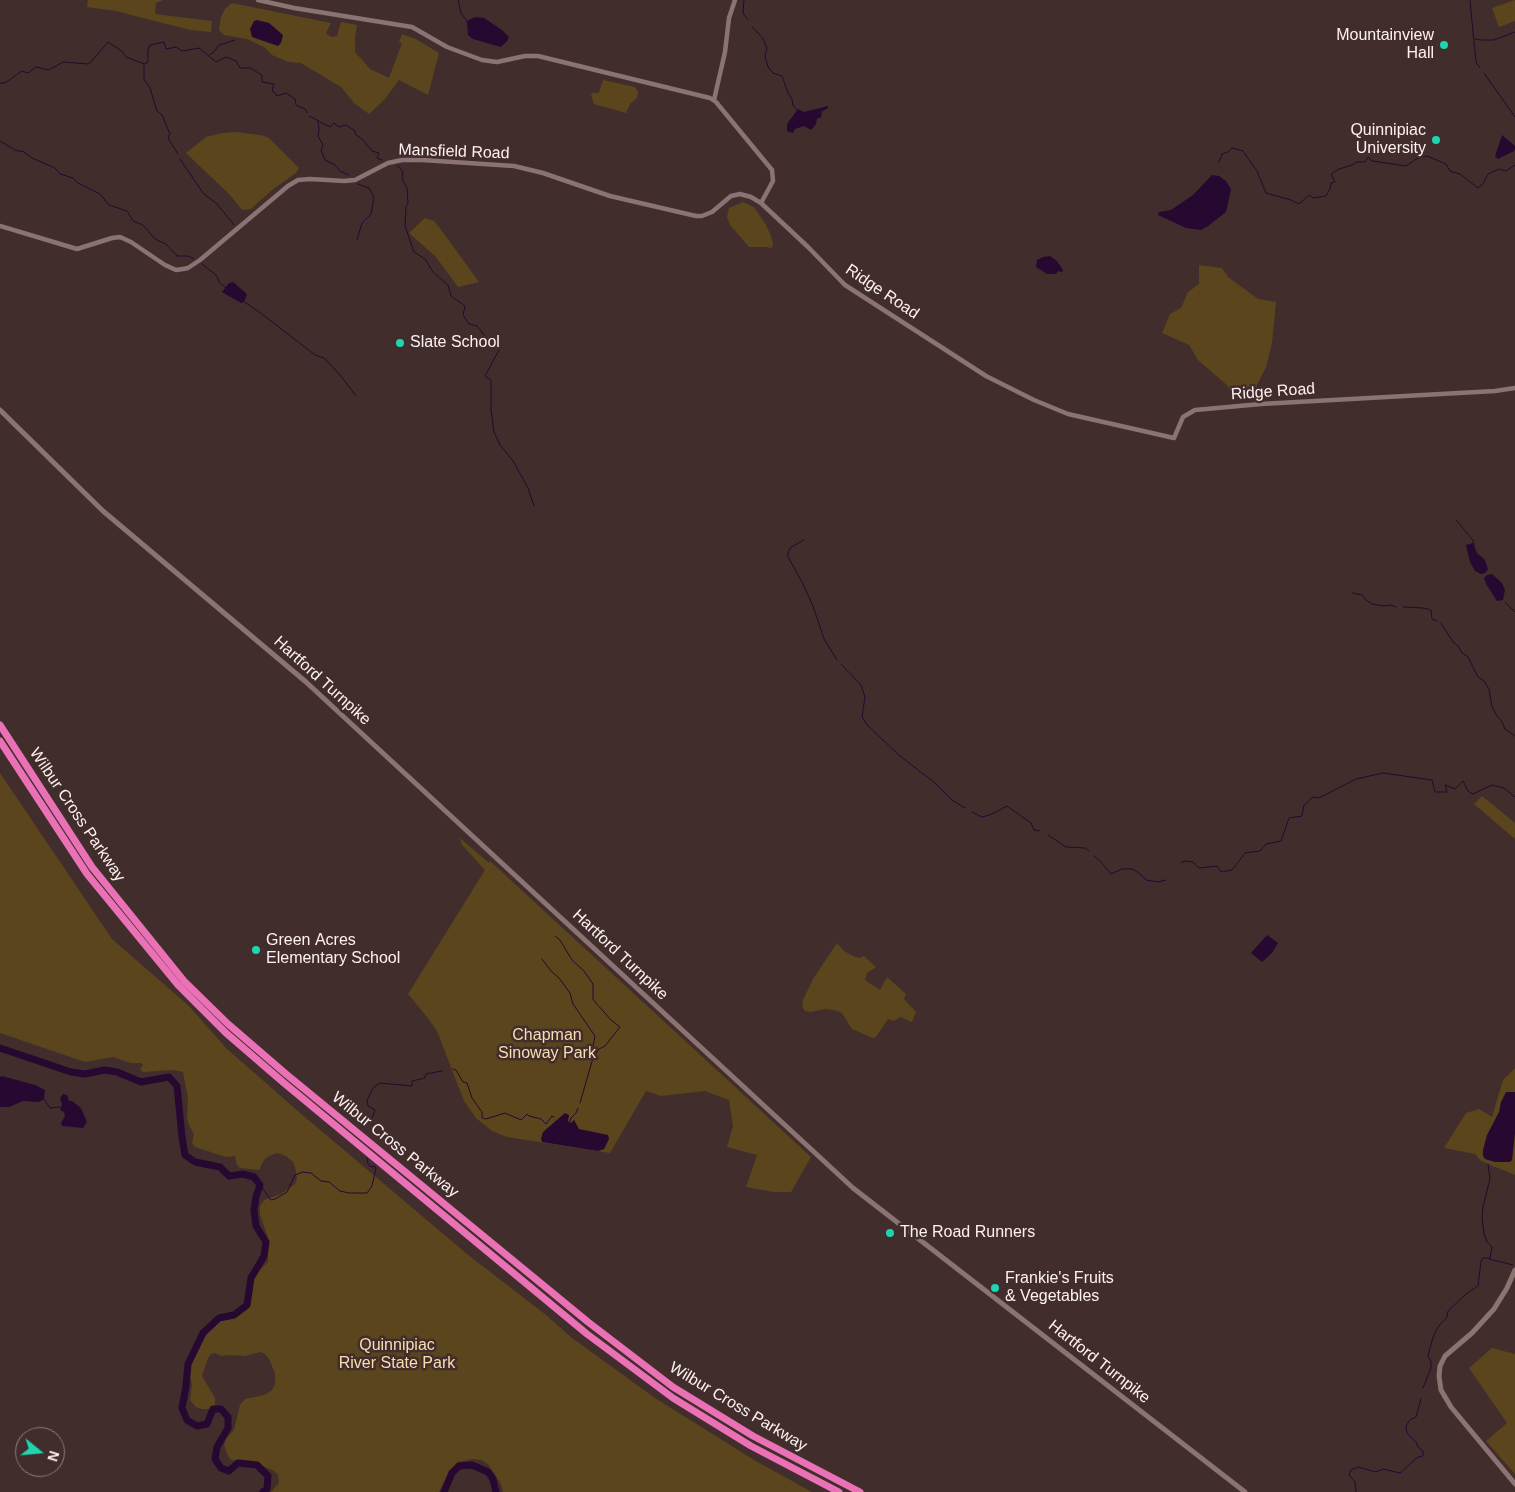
<!DOCTYPE html>
<html>
<head>
<meta charset="utf-8">
<style>
	body { margin:0 }
	#map { position:relative; width:1515px; height:1492px; overflow:hidden; background:#422d2d; font-family:Helvetica,sans-serif }
	canvas { display:block }
	.north { position:absolute; left:15px; top:1427px; width:50px; height:50px; box-sizing:border-box; background:#422d2d; border:1px solid #8d7c7b; border-radius:50%; rotate:107deg; font-size:14px; font-weight:700; line-height:20px; text-align:center; color:#fdf2f1 }
	.north::after { content:''; display:block; margin:auto; width:18px; height:22px; background:#1ed5b0; clip-path:polygon(50% 0,100% 100%,50% 72%,0 100%) }
</style>
</head>
<body>
<div id="map">
<canvas width="1515" height="1492"></canvas>
<div class="north">N</div>
</div>
<script>
const context = document.querySelector('canvas').getContext('2d');
context.lineJoin = 'round';
function fillPath(path, color) {
  context.fillStyle = color;
  context.fill(path, 'evenodd');
}
function toPath(rows) {
  const path = new Path2D();
  for (const r of rows) {
    path.moveTo(r[0], r[1]);
    for (let i = 2; i < r.length; i += 2) path.lineTo(r[i], r[i + 1]);
  }
  return path;
}
function strokePath(path, color, width, dash) {
  context.strokeStyle = color;
  context.lineWidth = width;
  context.lineCap = dash ? 'butt' : 'round';
  context.setLineDash(dash || []);
  context.stroke(path);
}
function drawText(font, color, halo, rows, align = 'center') {
  context.font = font + ' Helvetica,sans-serif';
  context.lineWidth = 5;
  context.setLineDash([]);
  context.textBaseline = 'middle';
  context.strokeStyle = halo;
  context.fillStyle = color;
  for (const [text, x, y, turn = 0] of rows) {
    context.save();
    context.translate(x, y);
    context.rotate((+turn || 0) * Math.PI / 180);
    context.textAlign = isNaN(turn) ? turn : align;
    if (halo) context.strokeText(text, 0, 0);
    context.fillText(text, 0, 0);
    context.restore();
  }
}
fillPath(toPath([
	[88,0,163,0,156,3,155,14,212,21,211,32,190,30,116,11,87,7],
	[1515,0,1515,21,1499,27,1492,8],
	[232,3,331,23,326,33,331,37,337,36,341,22,357,25,355,38,355,52,370,69,389,78,402,43,399,42,402,34,416,39,439,53,428,95,399,80,385,99,369,114,354,103,341,87,301,63,288,62,272,55,264,47,247,39,224,35,219,30,221,17,225,9],
	[603,80,635,87,638,92,637,98,630,104,626,113,594,104,591,95,593,93,599,93],
	[235,132,261,135,269,138,299,168,296,173,272,190,251,209,242,210,231,196,186,153,206,137,222,133],
	[743,202,754,207,766,225,771,236,773,244,772,248,766,247,749,247,730,225,727,217,729,208],
	[425,218,434,221,439,227,479,282,458,287,436,257,409,233],
	[1199,265,1222,268,1228,277,1258,299,1276,302,1272,343,1266,367,1254,391,1231,395,1228,386,1198,360,1189,345,1162,333,1170,314,1181,308,1188,292,1199,284],
	[0,773,112,939,189,1006,226,1048,299,1112,467,1254,546,1315,572,1338,655,1398,754,1460,812,1492,503,1492,501,1484,488,1464,481,1460,473,1459,458,1462,449,1471,439,1492,271,1492,279,1483,278,1475,274,1471,256,1463,231,1460,227,1454,224,1445,226,1439,234,1430,240,1405,245,1399,264,1395,271,1391,275,1385,275,1373,269,1359,265,1354,260,1352,245,1356,228,1355,222,1356,215,1353,211,1354,208,1358,202,1376,215,1398,215,1405,212,1409,202,1409,196,1407,190,1400,192,1384,188,1371,210,1326,216,1322,233,1318,247,1306,250,1285,254,1276,268,1262,268,1237,260,1215,260,1206,264,1200,281,1194,295,1184,297,1178,295,1167,293,1162,286,1156,277,1153,269,1156,264,1160,259,1170,240,1168,237,1165,235,1156,226,1157,195,1147,192,1143,194,1134,189,1125,187,1117,188,1098,183,1072,173,1070,143,1072,140,1069,143,1065,141,1063,131,1063,113,1057,85,1062,0,1033],
	[1482,796,1515,823,1515,839,1474,804],
	[460,838,489,863,490,861,811,1157,791,1192,774,1192,746,1187,757,1155,727,1147,733,1126,729,1100,705,1091,661,1096,646,1091,610,1153,507,1137,492,1131,476,1118,464,1101,437,1031,427,1017,408,994,485,870,462,845],
	[837,943,844,951,855,957,860,958,864,956,876,967,867,973,865,980,880,990,887,977,906,994,904,999,916,1012,912,1022,900,1017,894,1021,888,1019,876,1037,873,1038,852,1029,842,1013,834,1010,825,1009,811,1012,805,1011,803,1008,802,1002,813,979],
	[1515,1068,1515,1175,1481,1161,1475,1154,1444,1148,1466,1113,1479,1109,1492,1117,1503,1080],
	[1492,1348,1515,1354,1515,1474,1486,1441,1507,1423,1469,1368]
]), '#5b451d');
fillPath(toPath([
	[475,17,484,18,502,30,509,37,507,41,501,47,473,39,468,35,467,21],
	[257,20,269,23,283,35,281,43,278,46,252,37,250,29,254,21],
	[828,106,828,108,819,113,822,112,821,117,817,119,816,124,811,130,804,126,795,129,793,133,787,131,787,124,798,109,804,112],
	[1502,135,1515,146,1515,149,1514,151,1498,159,1495,156],
	[1212,175,1219,176,1226,181,1231,189,1226,212,1208,226,1201,230,1186,228,1158,215,1159,212,1171,210,1193,195],
	[1050,256,1057,261,1063,270,1062,272,1058,271,1056,274,1047,274,1036,267,1037,260,1043,257],
	[233,282,247,294,244,302,241,303,222,292,229,283],
	[1473,543,1477,553,1485,560,1488,569,1485,573,1481,574,1475,571,1470,562,1466,545],
	[1492,574,1502,583,1505,590,1503,600,1497,601,1486,584,1484,578,1487,575],
	[1267,935,1278,943,1272,953,1262,962,1251,953],
	[2,1076,35,1085,45,1090,44,1099,39,1102,23,1101,9,1107,0,1107,0,1077],
	[1506,1092,1515,1092,1515,1133,1512,1160,1510,1162,1495,1162,1485,1159,1483,1156,1483,1150,1487,1135,1499,1112,1501,1102],
	[63,1094,67,1095,69,1101,72,1101,81,1108,87,1122,83,1128,62,1126,61,1123,65,1116,64,1112,60,1110,62,1104,60,1098],
	[565,1113,569,1115,568,1121,571,1123,574,1120,579,1129,608,1135,609,1139,604,1149,598,1151,542,1142,541,1139,543,1132]
]), '#260830');
strokePath(toPath([
	[458,0,461,13,467,21],
	[744,0,743,13,748,20],
	[1470,1,1476,62,1480,68],
	[752,27,762,37,767,48,765,56,768,67,773,73,782,76,788,93,792,99,793,105,797,110],
	[1475,39,1480,40,1494,40,1515,32],
	[209,55,213,53,219,45,235,40],
	[144,64,144,79,150,88,157,111,162,115,170,134,168,138,178,154],
	[1484,73,1515,117],
	[0,83,5,83,22,71,28,73,36,67,49,70,63,62,89,64,108,42,122,51,126,57,144,64,148,62,148,50,150,45,164,42,166,49,176,47,182,51,199,48,216,62,226,57,236,61,240,68,250,68,262,75,262,82,274,84,272,90,277,96,286,93,295,99,296,105,305,109,307,113],
	[309,116,330,127,334,123,339,127,346,125,354,130,356,135,361,138,372,151,379,153,377,158,382,160],
	[318,122,319,129,318,136,323,145,321,150,325,160,335,165,340,171,349,175],
	[0,141,15,150,24,152,32,158,55,168,60,174,73,178,78,183,100,194,109,205,127,211,133,221,143,225,155,239,166,244,177,256,188,256,194,259],
	[180,159,203,193,217,204,234,225],
	[1219,162,1222,154,1228,152,1232,148,1243,151,1257,171,1266,193,1291,200,1299,204,1309,195,1313,198,1326,196,1330,189,1331,183,1335,182,1331,174,1339,169,1352,165,1356,162,1365,162,1368,157,1372,161,1406,166,1416,159,1427,156,1446,164,1450,171,1460,174,1478,188,1483,184,1488,174,1499,169,1506,171,1515,165],
	[397,165,403,172,402,179,407,188,408,203,406,207,405,226,414,252,425,259,433,272,448,285,451,296,465,306,463,315,469,324,477,326,488,340,500,348,485,376,491,380,491,410,494,432,500,445,513,461,528,488,534,506],
	[357,240,362,223,371,214,374,197,369,188,358,184],
	[202,264,216,275,220,283,226,288],
	[243,301,262,314,315,355,324,358,340,375,356,396],
	[1456,520,1473,540,1474,546],
	[804,540,791,547,788,553,788,557,802,582,813,606,824,639,837,660],
	[1353,593,1362,595,1366,600,1372,604,1384,606,1391,605,1396,607],
	[1505,602,1515,612],
	[1403,607,1423,608,1431,610,1432,619,1437,621],
	[1441,623,1453,642,1458,646,1462,653,1468,657,1478,677,1484,681,1489,689,1492,707,1497,716,1501,720,1505,729,1515,736],
	[841,664,861,685,865,697,862,717,867,725,900,756,935,783,952,800,965,808],
	[972,812,982,817,990,815,1007,806,1031,823,1034,830,1040,831],
	[1048,835,1066,847,1085,848,1089,851],
	[1094,856,1101,862,1111,874,1122,869,1133,869,1140,874,1146,880,1158,882,1166,880],
	[1181,863,1185,861,1193,862,1199,868,1217,866,1221,872,1232,870,1245,853,1260,851,1266,844,1281,841,1289,818,1302,816,1304,805,1313,797,1319,798,1356,779,1383,773,1432,780,1435,792,1447,792,1445,785,1455,789,1463,781,1468,791,1473,794,1492,785,1504,788,1515,797],
	[555,936,560,940,572,960,584,971,593,984,593,999,596,1003,611,1020,620,1027,605,1046,599,1049,593,1058,580,1103],
	[542,959,551,971,559,978,570,993,573,1004,595,1036,593,1046,596,1053],
	[453,1069,456,1070,463,1082,467,1083,472,1098,482,1112,482,1118,486,1119,505,1113,521,1120,527,1114,529,1116,541,1119,546,1124,552,1116,554,1117],
	[44,1099,50,1108,60,1107],
	[570,1122,571,1118,576,1113,578,1108],
	[373,1126,371,1121,375,1110,368,1106,367,1100,373,1088,380,1083,412,1086,412,1081,425,1078,426,1074,442,1071],
	[260,1185,271,1200,275,1199,287,1192,295,1175,303,1172,311,1173,321,1181,329,1182,340,1191,349,1193,367,1193,372,1186,376,1168,374,1166,371,1167,368,1164,367,1158],
	[1489,1259,1513,1265],
	[1423,1388,1431,1368,1431,1362,1428,1356,1433,1337,1438,1327,1447,1317,1448,1311,1466,1294,1478,1286,1481,1261,1483,1258,1490,1258,1492,1247,1487,1242,1484,1234,1482,1217,1483,1207,1490,1179,1488,1164],
	[1356,1492,1355,1482,1349,1475,1351,1470,1358,1467,1376,1472,1383,1469,1400,1473,1418,1457,1423,1456,1423,1451,1418,1447,1416,1442,1407,1433,1406,1426,1410,1420,1416,1417,1421,1399]
]), '#260830', 1);
strokePath(toPath([
	[0,1048,71,1072,85,1074,105,1070,117,1072,141,1082,169,1077,177,1086,182,1137,185,1155,195,1162,220,1167,229,1176,243,1174,254,1177,260,1185,256,1197,254,1210,256,1226,266,1242,264,1256,251,1278,247,1305,234,1315,219,1318,203,1333,188,1364,186,1386,182,1408,187,1420,197,1426,207,1424,213,1409,221,1409,228,1417,228,1428,217,1447,215,1459,221,1468,229,1471,238,1463,257,1465,268,1476,267,1489,263,1492],
	[444,1492,452,1473,459,1466,472,1465,488,1472,493,1479,496,1492]
]), '#260830', 7);
strokePath(toPath([
	[258,0,294,8,412,27,447,47,482,60,497,62,525,56,538,56,710,98,716,102,772,170,773,181,761,203],
	[714,100,725,52,729,18,735,0],
	[0,226,77,249,112,238,120,237,131,242,165,265,176,270,183,269,188,268,200,260,288,186,298,180,310,179,344,181,355,180,388,163,402,160,422,160,514,166,543,173,610,196,696,216,702,216,712,212,731,196,740,194,751,197,761,203,808,247,845,285,986,376,1034,400,1068,414,1174,438,1183,417,1195,410,1261,404,1495,391,1515,388]
]), '#8c7373', 4.5);
strokePath(toPath([
	[0,410,103,511,306,682,853,1188,1245,1492],
	[1515,1270,1507,1288,1494,1309,1472,1333,1445,1356,1440,1366,1439,1376,1441,1390,1451,1407,1515,1484]
]), '#8c7373', 5);
strokePath(toPath([
	[0,725,92,867,184,981,228,1024,286,1074,588,1322,673,1387,753,1436,860,1492],
	[0,741,87,874,178,985,226,1033,284,1083,587,1334,673,1398,751,1446,839,1492]
]), '#ea71b5', 7);
for (const [x, y, r, color] of [
	[1444,45,5,"#1ed5b0"],
	[1436,140,5,"#1ed5b0"],
	[400,343,5,"#1ed5b0"],
	[256,950,5,"#1ed5b0"],
	[890,1233,5,"#1ed5b0"],
	[995,1288,5,"#1ed5b0"]
]) {
  const dot = new Path2D();
  dot.arc(x, y, r, 0, 2 * Math.PI);
  context.fillStyle = color;
  context.fill(dot);
  strokePath(dot, '#422d2d', 2);
}
drawText('16px', '#fdf2f1', '#422d2d', [
	["Mountainview",1434,36,"right"],
	["Hall",1434,54,"right"],
	["Quinnipiac",1426,131,"right"],
	["University",1426,149,"right"],
	["Slate School",410,343],
	["Green Acres",266,941],
	["Elementary School",266,959],
	["The Road Runners",900,1233],
	["Frankie's Fruits",1005,1279],
	["& Vegetables",1005,1297]
], 'left');
drawText('16px', '#fdf2f1', '#422d2d', [
	["Mansfield Road",454,152,2],
	["Ridge Road",882,292,34],
	["Ridge Road",1273,392,-4],
	["Hartford Turnpike",322,681,42],
	["Wilbur Cross Parkway",77,815,56],
	["Hartford Turnpike",620,955,43],
	["Wilbur Cross Parkway",395,1145,39],
	["Hartford Turnpike",1099,1362,38],
	["Wilbur Cross Parkway",738,1407,31]
]);
drawText('16px', '#f9deb0', '#422d2d', [
	["Chapman",547,1036],
	["Sinoway Park",547,1054],
	["Quinnipiac",397,1346],
	["River State Park",397,1364]
]);
</script>
</body>
</html>
